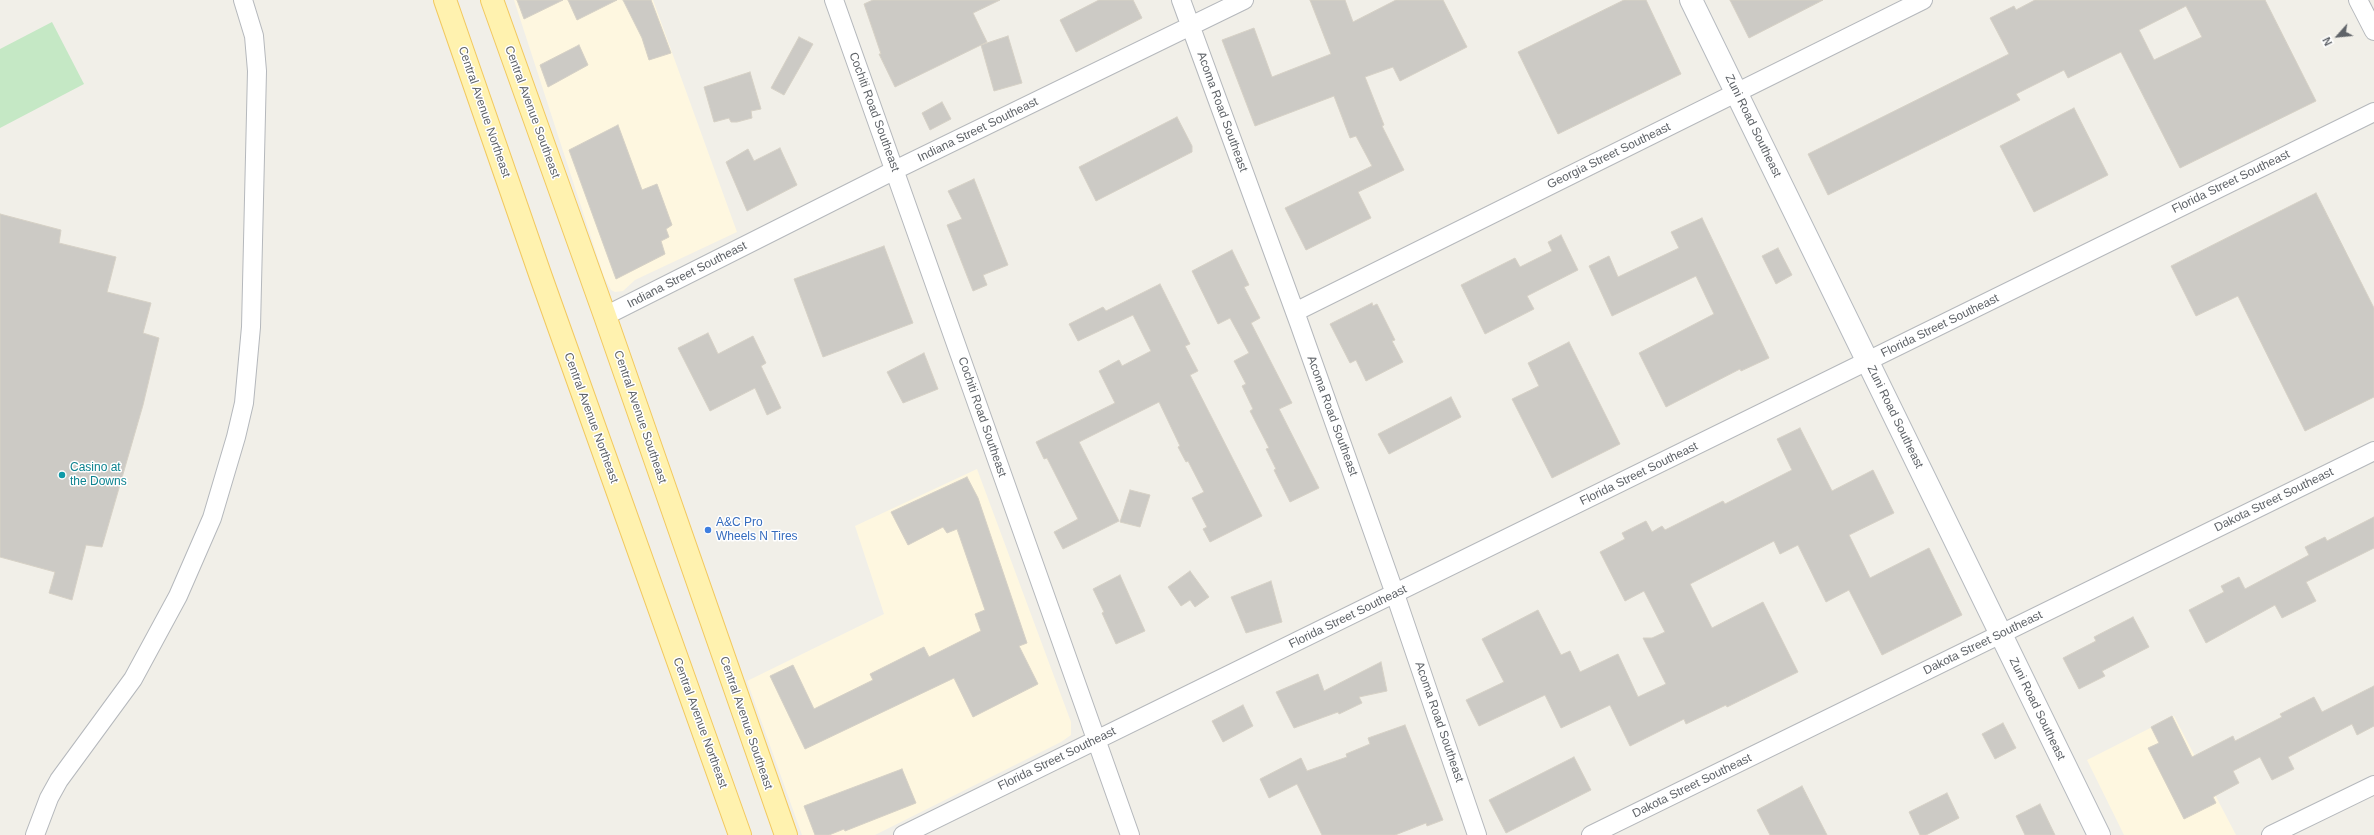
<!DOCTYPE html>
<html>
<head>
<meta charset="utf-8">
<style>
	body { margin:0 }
	#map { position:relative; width:2374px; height:835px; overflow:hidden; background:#f1efe8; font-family:Helvetica,sans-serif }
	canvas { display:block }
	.north { position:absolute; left:2318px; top:16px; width:40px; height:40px; -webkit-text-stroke:3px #fff; paint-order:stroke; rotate:243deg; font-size:11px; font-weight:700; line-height:16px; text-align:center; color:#5f6368 }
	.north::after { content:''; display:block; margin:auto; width:14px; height:18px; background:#5f6368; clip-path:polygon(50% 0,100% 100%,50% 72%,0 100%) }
</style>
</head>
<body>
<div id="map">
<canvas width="2374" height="835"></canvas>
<div class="north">N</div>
</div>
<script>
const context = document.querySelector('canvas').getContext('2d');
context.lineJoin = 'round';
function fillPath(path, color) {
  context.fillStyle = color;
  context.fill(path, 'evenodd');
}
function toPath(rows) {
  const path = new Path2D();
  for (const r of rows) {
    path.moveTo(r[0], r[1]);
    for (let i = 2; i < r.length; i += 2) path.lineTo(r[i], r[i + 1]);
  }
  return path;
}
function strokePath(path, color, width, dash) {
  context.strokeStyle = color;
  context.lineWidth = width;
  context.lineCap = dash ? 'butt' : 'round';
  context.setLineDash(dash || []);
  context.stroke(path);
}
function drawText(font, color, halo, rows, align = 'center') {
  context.font = font + ' Helvetica,sans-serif';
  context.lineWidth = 3;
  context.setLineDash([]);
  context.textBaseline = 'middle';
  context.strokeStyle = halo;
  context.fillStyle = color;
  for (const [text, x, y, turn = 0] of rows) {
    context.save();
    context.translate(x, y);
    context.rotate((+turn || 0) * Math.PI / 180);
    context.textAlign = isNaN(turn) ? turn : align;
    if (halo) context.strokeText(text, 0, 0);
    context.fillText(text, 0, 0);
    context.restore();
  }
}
fillPath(toPath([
	[514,0,653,0,737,232,635,280,623,291,615,292,611,290,604,277],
	[977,469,1071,722,1071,735,1061,742,875,835,802,835,747,681,884,614,855,526],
	[2174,716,2236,835,2124,835,2087,760]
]), '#fef7e0');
fillPath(toPath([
	[52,22,84,84,0,128,0,49]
]), '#c5e8c5');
const building = toPath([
	[517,0,563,0,524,19,517,0],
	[568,0,617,0,577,20,568,0],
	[623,0,651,0,671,53,649,60,642,38,623,0],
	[873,0,1000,0,973,13,987,42,895,87,879,54,881,54,864,4,873,0],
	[1099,0,1133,0,1142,18,1076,52,1060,20,1099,0],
	[1310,0,1345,0,1353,22,1396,0,1443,0,1467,47,1400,81,1393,67,1365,77,1384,125,1382,126,1404,170,1358,192,1371,218,1306,250,1285,208,1372,166,1356,136,1350,138,1334,96,1255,126,1222,40,1254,28,1272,77,1331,54,1310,0],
	[1624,0,1646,0,1681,74,1558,134,1518,52,1624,0],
	[1730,0,1823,0,1749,38,1730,0],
	[2035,0,2265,0,2316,101,2180,168,2121,52,2068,78,2064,70,2016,94,2020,100,1828,195,1808,154,2009,54,1990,18,2014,6,2016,10,2035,0],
	[2186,6,2202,37,2154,60,2139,30,2186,6],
	[1008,36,1022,83,994,91,981,45,1008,36],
	[799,37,813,44,784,95,771,88,799,37],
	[579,45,588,65,548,87,540,65,579,45],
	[750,72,761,109,751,111,752,118,737,122,731,122,729,118,714,122,704,87,750,72],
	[942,102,951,119,930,130,922,113,942,102],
	[2074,108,2108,175,2034,212,2000,146,2074,108],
	[1177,117,1192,146,1192,152,1096,201,1079,167,1177,117],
	[618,125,642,190,657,184,672,225,666,229,669,237,661,241,665,254,616,279,569,150,618,125],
	[780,148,797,185,747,211,726,162,748,149,754,161,780,148],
	[974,179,1008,265,983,275,987,285,973,291,947,225,962,219,948,191,974,179],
	[2316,193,2374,308,2374,397,2305,431,2238,296,2196,316,2171,266,2316,193],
	[0,214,61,230,59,243,116,257,107,292,151,303,143,333,159,338,143,405,102,547,86,545,72,600,49,593,55,572,0,557,0,214],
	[1702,218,1769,358,1741,371,1740,369,1666,407,1639,353,1714,314,1696,276,1612,316,1589,266,1609,256,1618,277,1679,248,1671,232,1702,218],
	[1561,235,1578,270,1527,296,1534,309,1485,334,1461,285,1515,258,1520,267,1552,251,1548,242,1561,235],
	[884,246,913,323,823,357,794,279,884,246],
	[1778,248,1792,275,1776,284,1762,256,1778,248],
	[1232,250,1249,285,1244,287,1260,318,1251,323,1292,403,1279,409,1319,488,1290,502,1274,470,1276,469,1266,449,1269,448,1250,411,1253,409,1242,386,1246,384,1234,361,1249,353,1230,318,1218,324,1192,271,1232,250],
	[1160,284,1190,344,1185,346,1198,371,1190,375,1262,516,1210,542,1203,529,1207,527,1192,498,1204,492,1188,461,1186,462,1178,447,1180,446,1159,402,1079,442,1119,521,1063,549,1054,532,1078,519,1047,458,1044,459,1036,442,1115,403,1099,371,1119,360,1122,366,1151,351,1133,315,1078,341,1069,324,1103,307,1106,311,1160,284],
	[1372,303,1373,306,1377,304,1395,340,1392,341,1403,362,1366,381,1356,360,1350,363,1330,324,1372,303],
	[708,333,718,354,753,336,766,363,761,366,781,408,767,415,755,388,710,411,678,348,708,333],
	[1569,342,1620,444,1552,478,1512,399,1539,386,1528,363,1569,342],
	[924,353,938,389,903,403,887,372,924,353],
	[1451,397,1461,417,1389,454,1378,434,1451,397],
	[1800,428,1832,491,1873,470,1894,513,1849,535,1870,578,1929,548,1962,615,1882,655,1849,590,1826,602,1798,545,1780,554,1774,541,1690,584,1712,628,1763,602,1798,672,1727,707,1726,705,1686,724,1684,719,1630,746,1610,705,1561,728,1545,695,1479,726,1466,700,1504,682,1482,639,1538,610,1561,655,1570,651,1580,672,1618,654,1638,697,1666,684,1643,638,1652,638,1665,632,1644,591,1625,601,1600,552,1625,539,1622,533,1646,521,1652,532,1662,526,1665,530,1723,501,1725,504,1792,470,1777,439,1800,428],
	[967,477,978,498,1027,643,1019,646,1038,684,973,717,954,678,805,749,770,676,793,665,814,709,873,680,870,674,924,647,929,657,981,631,975,614,985,610,957,529,947,533,943,527,908,545,891,512,967,477],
	[1130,490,1150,495,1140,527,1120,522,1130,490],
	[2374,517,2374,548,2306,582,2316,601,2282,618,2275,605,2206,643,2189,610,2224,592,2221,586,2239,577,2245,589,2309,555,2305,547,2325,537,2327,541,2374,517],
	[1190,571,1209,597,1195,607,1190,600,1181,606,1168,587,1190,571],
	[1120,575,1145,631,1116,644,1102,613,1104,612,1093,589,1120,575],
	[1271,581,1282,622,1246,633,1231,597,1271,581],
	[2133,617,2149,647,2102,671,2105,676,2079,689,2063,658,2096,641,2094,637,2133,617],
	[1381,662,1387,691,1359,697,1362,703,1339,714,1338,712,1294,728,1276,692,1318,674,1324,691,1381,662],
	[2374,686,2374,726,2357,735,2352,724,2288,757,2294,769,2272,780,2260,757,2233,771,2239,783,2213,797,2216,803,2184,819,2148,748,2159,743,2151,727,2172,716,2192,757,2233,736,2235,741,2282,717,2280,714,2314,697,2322,712,2374,686],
	[1243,705,1253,726,1223,742,1212,721,1243,705],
	[2003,723,2016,748,1995,759,1982,734,2003,723],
	[1405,725,1443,820,1427,826,1426,823,1395,835,1322,835,1297,784,1269,798,1260,779,1301,758,1307,771,1347,757,1346,754,1370,744,1368,738,1405,725],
	[1574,757,1591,790,1506,833,1489,800,1574,757],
	[902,769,916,803,845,831,844,829,829,835,815,835,804,806,902,769],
	[1802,786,1827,835,1770,835,1757,810,1802,786],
	[1947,793,1959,818,1926,835,1920,835,1909,812,1947,793],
	[2040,804,2055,835,2025,835,2016,816,2040,804]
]);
fillPath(building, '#cccac5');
strokePath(building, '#d6d1c6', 1);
const street = toPath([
	[834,0,1130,835],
	[1181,0,1299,323,1395,594,1477,835],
	[2358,0,2374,31],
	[1295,312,1923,0],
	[605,316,895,170,1244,0],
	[35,835,49,798,59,780,133,679,178,596,212,518,236,437,244,403,251,327,257,71,254,36,243,0],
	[903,835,2374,112],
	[1591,835,2374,451],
	[2271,835,2374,785]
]);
const secondary = toPath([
	[1691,0,2099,835]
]);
const primary = toPath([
	[445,0,541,277,740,835],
	[492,0,605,316,786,835]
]);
strokePath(street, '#b5b8bc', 20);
strokePath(secondary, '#b6babf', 24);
strokePath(primary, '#f2c960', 24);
strokePath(street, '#fff', 18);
strokePath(secondary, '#fff', 22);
strokePath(primary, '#fff2af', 22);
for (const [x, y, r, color] of [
	[62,475,4,"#0f9aa8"],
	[708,530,4,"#3f7fe0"]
]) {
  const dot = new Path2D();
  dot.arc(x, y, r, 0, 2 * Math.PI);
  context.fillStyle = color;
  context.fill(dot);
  strokePath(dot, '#fff', 1.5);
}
drawText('12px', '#5f6368', '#fff', [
	["Central Avenue Northeast",484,112,71],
	["Central Avenue Southeast",532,112,70],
	["Cochiti Road Southeast",874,112,70],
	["Acoma Road Southeast",1222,112,70],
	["Zuni Road Southeast",1753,126,64],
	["Indiana Street Southeast",978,130,-26],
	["Georgia Street Southeast",1609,156,-26],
	["Florida Street Southeast",2231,182,-26],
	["Indiana Street Southeast",687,275,-27],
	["Florida Street Southeast",1940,326,-26],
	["Acoma Road Southeast",1332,416,70],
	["Central Avenue Southeast",640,417,71],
	["Cochiti Road Southeast",982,417,71],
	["Zuni Road Southeast",1895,417,64],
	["Central Avenue Northeast",591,418,70],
	["Florida Street Southeast",1639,474,-26],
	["Dakota Street Southeast",2274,500,-26],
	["Florida Street Southeast",1348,617,-26],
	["Dakota Street Southeast",1983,643,-26],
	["Zuni Road Southeast",2037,709,64],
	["Acoma Road Southeast",1439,722,71],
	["Central Avenue Northeast",700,723,70],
	["Central Avenue Southeast",746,723,71],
	["Florida Street Southeast",1057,759,-26],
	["Dakota Street Southeast",1692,786,-26]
]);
drawText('12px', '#0d838f', '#fff', [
	["Casino at",70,468],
	["the Downs",70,482]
], 'left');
drawText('12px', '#366cbe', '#fff', [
	["A&C Pro",716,523],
	["Wheels N Tires",716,537]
], 'left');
</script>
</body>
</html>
